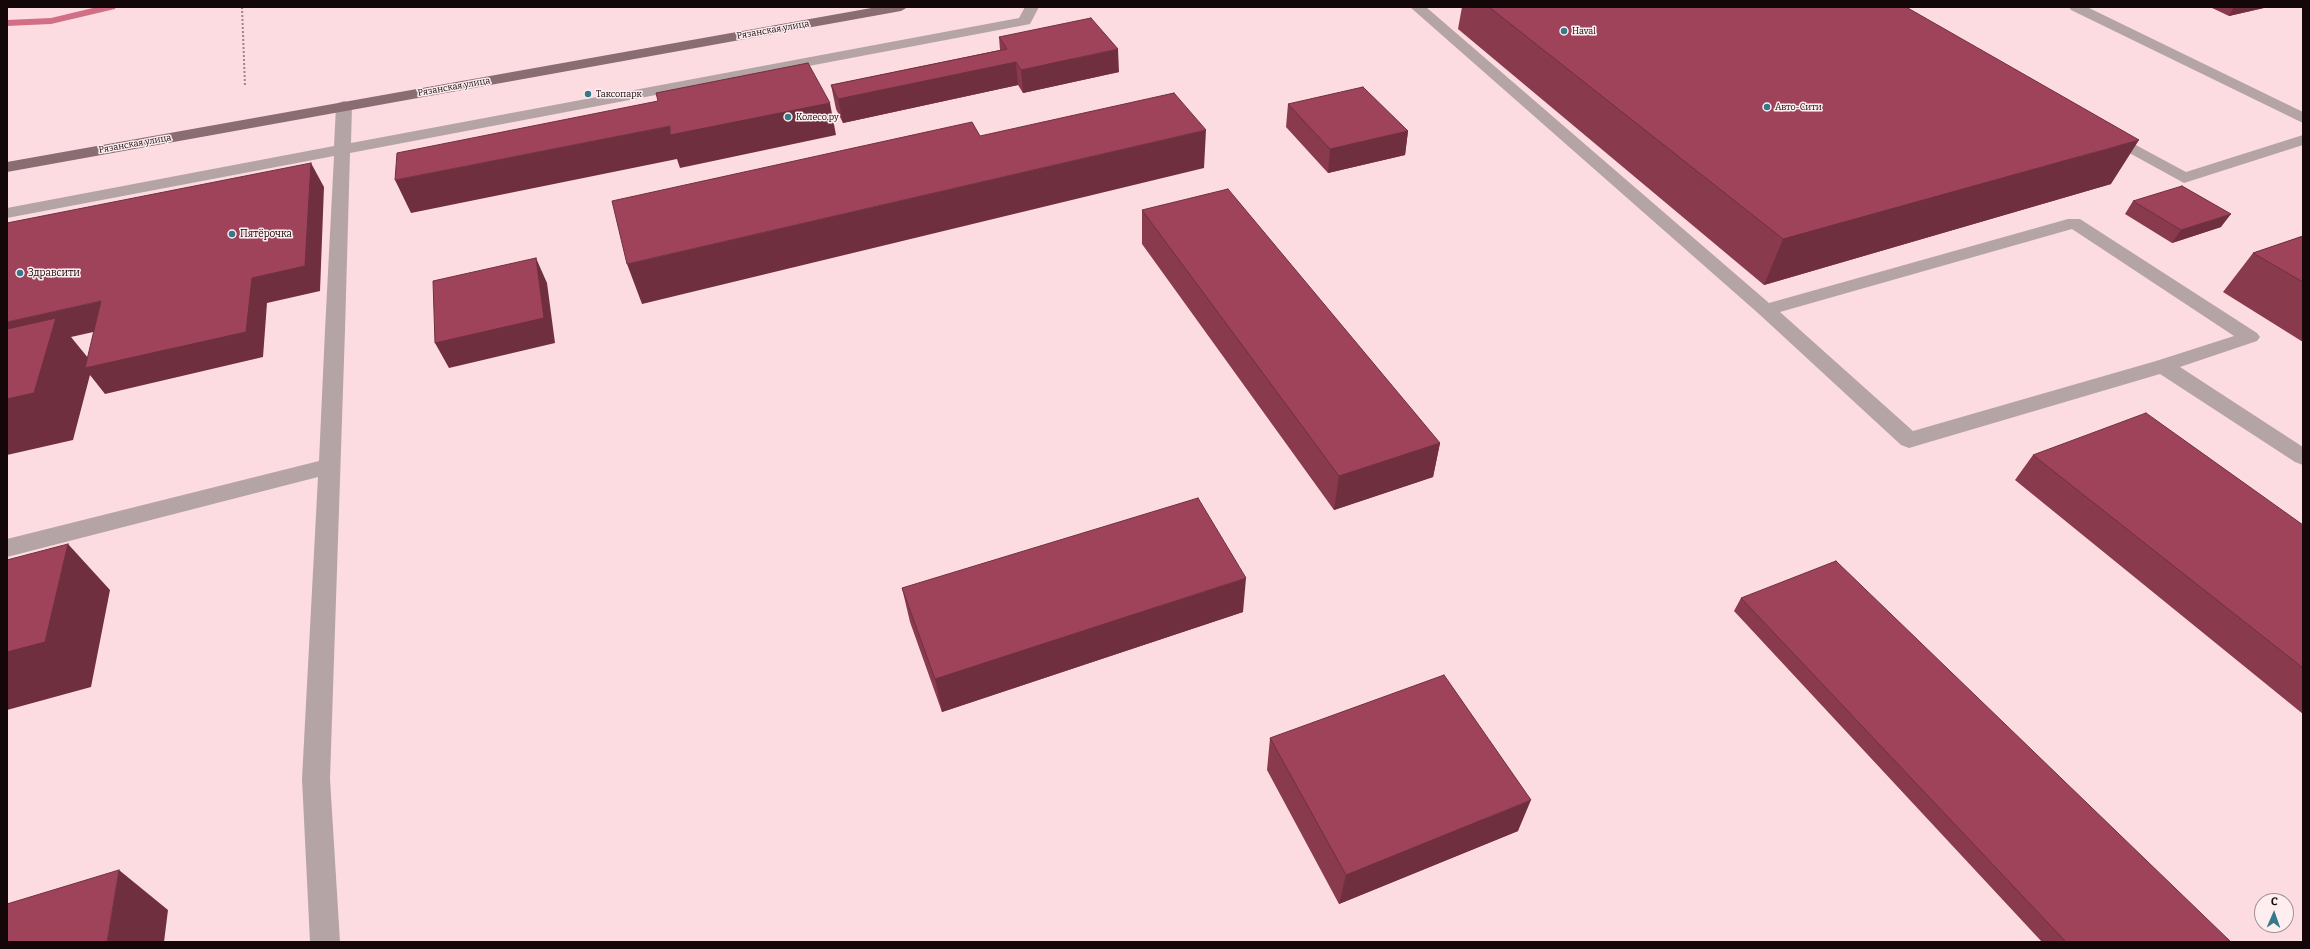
<!DOCTYPE html>
<html>
<head>
<meta charset="utf-8">
<style>
	body { margin:0 }
	#map { position:relative; width:2310px; height:949px; overflow:hidden; background:#fcdce1; font-family:Bitter,serif }
	canvas { display:block }
	.frame { position:absolute; inset:0; border:8px solid #13070a; pointer-events:none }
	.north { position:absolute; left:2254px; top:893px; width:40px; height:40px; box-sizing:border-box; background:#feeef0; border:1px solid #a09294; border-radius:50%; rotate:2deg; font-size:11px; font-weight:700; line-height:16px; text-align:center; color:#13070a }
	.north::after { content:''; display:block; margin:auto; width:14px; height:18px; background:#36798a; clip-path:polygon(50% 0,100% 100%,50% 72%,0 100%) }
</style>
</head>
<body>
<div id="map">
<canvas width="2310" height="949"></canvas>
<div class="frame"></div>
<div class="north">С</div>
</div>
<script>
const context = document.querySelector('canvas').getContext('2d');
context.lineJoin = 'round';
function toPath(rows) {
  const path = new Path2D();
  for (const r of rows) {
    path.moveTo(r[0], r[1]);
    for (let i = 2; i < r.length; i += 2) path.lineTo(r[i], r[i + 1]);
  }
  return path;
}
function fillPath(path, color) {
  context.fillStyle = color;
  context.fill(path, 'evenodd');
}
function strokePath(path, color, width, dash) {
  context.strokeStyle = color;
  context.lineWidth = width;
  context.lineCap = dash ? 'butt' : 'round';
  context.setLineDash(dash || []);
  context.stroke(path);
}
function drawText(font, color, halo, rows, align = 'center') {
  context.font = font + ' Bitter,serif';
  context.lineWidth = 3;
  context.setLineDash([]);
  context.textBaseline = 'middle';
  context.strokeStyle = halo;
  context.fillStyle = color;
  for (const [text, x, y, turn = 0] of rows) {
    context.save();
    context.translate(x, y);
    context.rotate((+turn || 0) * Math.PI / 180);
    context.textAlign = isNaN(turn) ? turn : align;
    if (halo) context.strokeText(text, 0, 0);
    context.fillText(text, 0, 0);
    context.restore();
  }
}
fillPath(toPath([
	[97,7,116,7,115,9,51,24,7,26,7,20,51,18,97,7]
]), '#d06f85');
strokePath(toPath([
	[242,7,245,86]
]), '#9b8387', 2, [2, 2]);
fillPath(toPath([
	[1025,7,1039,7,1030,24,1025,25,350,153,345,330,342,334,335,336,328,334,325,330,334,156,7,218,7,208,334,146,336,106,338,103,344,101,350,103,352,106,351,143,1019,18,1025,7],
	[1410,7,1426,7,1769,303,2068,219,2080,219,2257,333,2260,337,2257,341,2180,367,2303,447,2303,465,2295,462,2160,374,1909,448,1901,445,1759,314,1410,7],
	[2072,229,2234,336,2156,361,1913,431,1780,312,2072,229],
	[2069,7,2087,7,2303,112,2303,123,2071,10,2069,7],
	[2108,130,2186,172,2303,135,2303,145,2184,183,2102,138,2100,135,2102,132,2108,130]
]), '#b5a4a6');
fillPath(toPath([
	[335,324,342,326,345,330,330,779,340,942,310,942,302,779,318,477,7,557,7,539,319,461,325,330,328,326,335,324]
]), '#b5a4a6');
fillPath(toPath([
	[877,7,908,7,901,11,7,172,7,162,877,7]
]), '#8a6d72');
fillPath(toPath([
	[1462,7,1906,7,2111,184,1764,285,1458,29],
	[2210,7,2268,7,2229,16],
	[999,37,1119,72,1023,93,1018,85,843,123,836,109,831,85,1000,50],
	[1288,104,1408,131,1405,155,1328,173,1286,127],
	[2133,201,2221,227,2172,243,2125,214],
	[1142,210,1440,443,1433,477,1334,510,1142,244],
	[2303,236,2303,342,2223,292,2253,253],
	[2033,455,2303,525,2303,714,2015,480],
	[902,588,1243,612,942,712,910,622],
	[1741,598,2231,942,2042,942,1734,611],
	[1270,738,1518,831,1339,904,1267,770]
]), '#893a4d');
fillPath(toPath([
	[2234,7,2268,7,2229,16],
	[1118,49,1119,72,1023,93,1021,70],
	[1016,62,1018,85,843,123,838,99],
	[830,103,836,135,680,168,677,159,411,213,395,180,670,126],
	[1206,130,1204,168,642,304,627,264],
	[1408,131,1405,155,1328,173,1330,149],
	[2139,140,2111,184,1764,285,1783,239],
	[311,163,324,187,320,291,267,303,263,357,105,394,90,375,73,440,7,455,7,322,101,301,120,326,71,337,93,364,252,278],
	[2231,214,2221,227,2172,243,2181,230],
	[536,258,547,283,555,343,449,368,435,343],
	[1440,443,1433,477,1334,510,1339,476],
	[68,544,110,590,91,687,7,710,7,652],
	[1246,578,1243,612,942,712,935,679],
	[1531,800,1518,831,1339,904,1346,875],
	[119,870,168,910,164,942,107,942]
]), '#6f2f3f');
const building = toPath([
	[1489,7,1906,7,2139,140,1783,239,1489,7],
	[1091,18,1118,49,1021,70,1016,62,838,99,831,85,1007,49,999,37,1091,18],
	[808,63,830,103,670,135,670,126,395,180,397,153,658,101,656,93,808,63],
	[1363,87,1408,131,1330,149,1288,104,1363,87],
	[1174,93,1206,130,627,264,612,201,972,122,980,136,1174,93],
	[311,163,305,266,252,278,246,332,85,368,101,301,7,322,7,223,311,163],
	[2182,186,2231,214,2181,230,2133,201,2182,186],
	[1228,189,1440,443,1339,476,1142,210,1228,189],
	[2303,236,2303,282,2253,253,2303,236],
	[536,258,544,318,435,343,433,281,536,258],
	[56,318,34,393,7,399,7,329,56,318],
	[2146,413,2303,525,2303,668,2033,455,2146,413],
	[1198,498,1246,578,935,679,902,588,1198,498],
	[68,544,45,642,7,652,7,560,68,544],
	[1836,561,2231,942,2066,942,1741,598,1836,561],
	[1444,675,1531,800,1346,875,1270,738,1444,675],
	[119,870,107,942,7,942,7,904,119,870]
]);
fillPath(building, '#9f435a');
strokePath(building, '#6f2f3f', 1);
for (const [x, y, r, color] of [
	[1564,31,4,"#36798a"],
	[588,94,4,"#36798a"],
	[1767,107,4,"#36798a"],
	[788,117,4,"#36798a"],
	[232,234,4,"#36798a"],
	[20,273,4,"#36798a"]
]) {
  const dot = new Path2D();
  dot.arc(x, y, r, 0, 2 * Math.PI);
  context.fillStyle = color;
  context.fill(dot);
  strokePath(dot, '#feeef0', 1.5);
}
drawText('9px', '#13070a', '#feeef0', [
	["Рязанская улица",773,30,-10],
	["Рязанская улица",454,87,-10],
	["Рязанская улица",135,144,-10]
]);
drawText('9px', '#13070a', '#feeef0', [
	["Haval",1572,31],
	["Таксопарк",596,94],
	["Авто-Сити",1775,107],
	["Колесо.ру",796,117]
], 'left');
drawText('10px', '#13070a', '#feeef0', [
	["Пятёрочка",240,234],
	["Здравсити",28,273]
], 'left');
</script>
</body>
</html>
